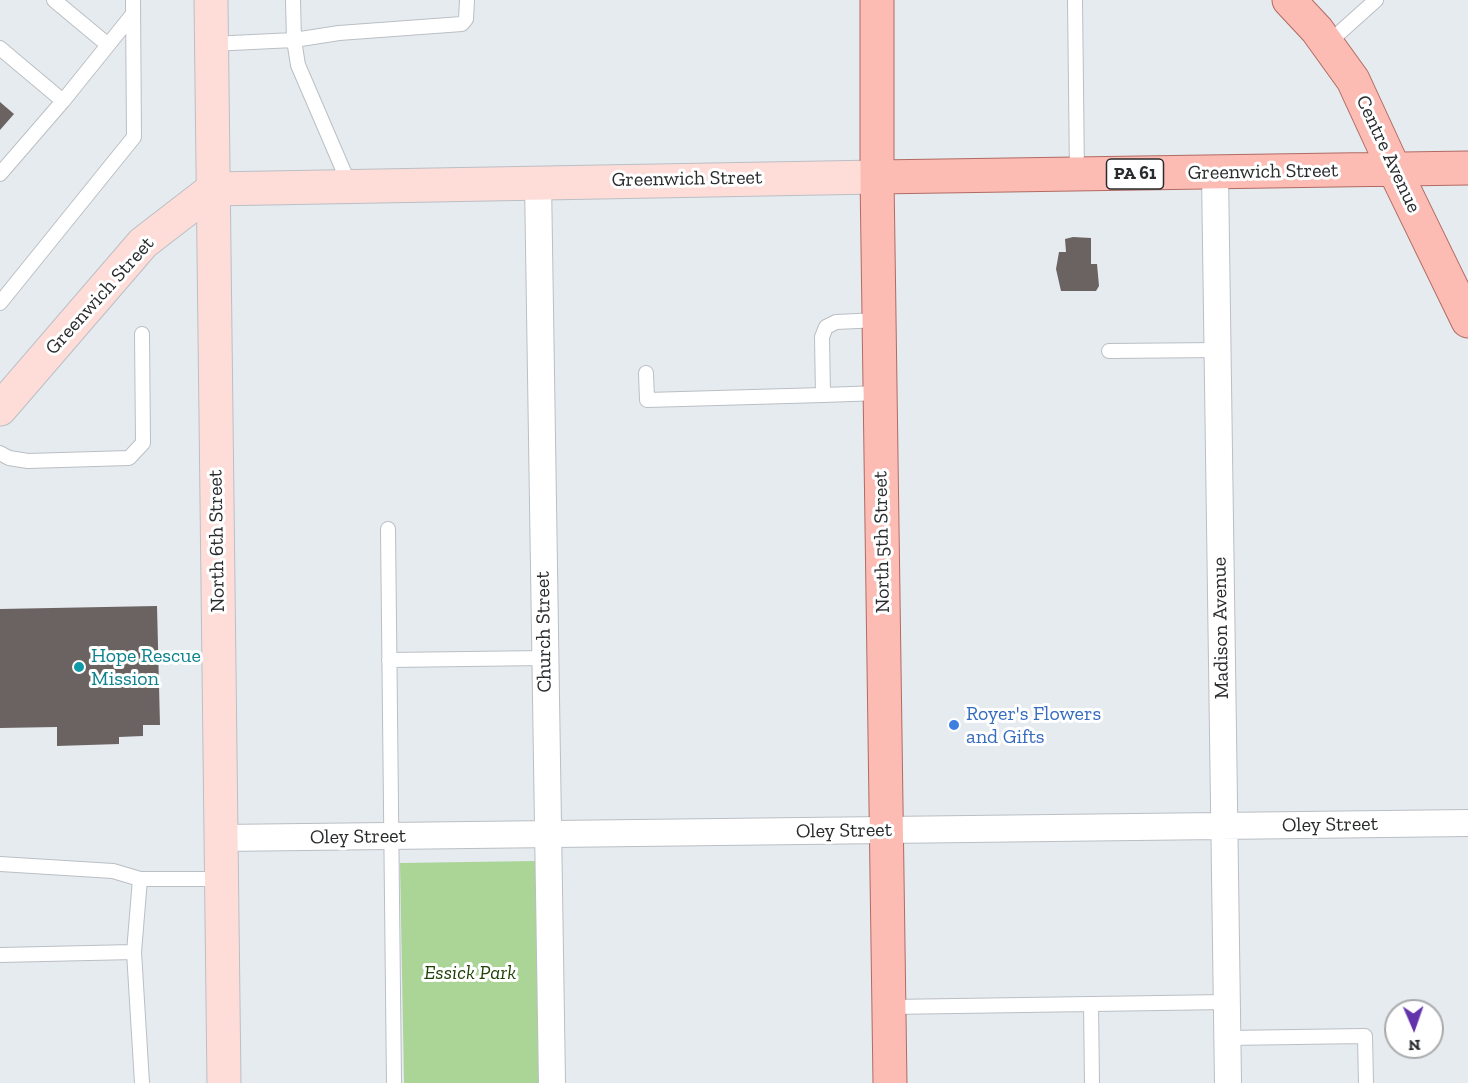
<!DOCTYPE html>
<html>
<head>
<meta charset="utf-8">
<style>
	body { margin:0 }
	#map { position:relative; width:1468px; height:1083px; overflow:hidden; background:#e6ebf0; font-family:"Zilla Slab",serif }
	canvas { display:block }
	.north { position:absolute; left:1384px; top:999px; width:60px; height:60px; box-sizing:border-box; background:#fff; border:2px solid #a9aaab; border-radius:50%; rotate:178deg; font-size:16px; font-weight:700; line-height:24px; text-align:center; color:#292b2d }
	.north::after { content:''; display:block; margin:auto; width:21px; height:27px; background:#6333ab; clip-path:polygon(50% 0,100% 100%,50% 72%,0 100%) }
</style>
</head>
<body>
<div id="map">
<canvas width="1468" height="1083"></canvas>
<div class="north">N</div>
</div>
<script>
const context = document.querySelector('canvas').getContext('2d');
context.lineJoin = 'round';
function fillPath(path, color) {
  context.fillStyle = color;
  context.fill(path, 'evenodd');
}
function toPath(rows) {
  const path = new Path2D();
  for (const r of rows) {
    path.moveTo(r[0], r[1]);
    for (let i = 2; i < r.length; i += 2) path.lineTo(r[i], r[i + 1]);
  }
  return path;
}
function strokePath(path, color, width, dash) {
  context.strokeStyle = color;
  context.lineWidth = width;
  context.lineCap = dash ? 'butt' : 'round';
  context.setLineDash(dash || []);
  context.stroke(path);
}
function drawText(font, color, halo, rows, align = 'center') {
  context.font = font + ' "Zilla Slab",serif';
  context.lineWidth = 6;
  context.setLineDash([]);
  context.textBaseline = 'middle';
  context.strokeStyle = halo;
  context.fillStyle = color;
  for (const [text, x, y, turn = 0] of rows) {
    context.save();
    context.translate(x, y);
    context.rotate((+turn || 0) * Math.PI / 180);
    context.textAlign = isNaN(turn) ? turn : align;
    if (halo) context.strokeText(text, 0, 0);
    context.fillText(text, 0, 0);
    context.restore();
  }
}
fillPath(toPath([
	[535,861,540,1083,404,1083,400,863]
]), '#aad596');
fillPath(toPath([
	[0,102,14,114,0,130],
	[1073,237,1091,238,1091,264,1097,264,1099,286,1096,291,1061,291,1056,269,1059,252,1066,252,1065,239],
	[157,606,160,725,143,725,143,736,119,737,119,744,57,746,57,727,0,728,0,609]
]), '#6a6362');
const lane = toPath([
	[54,0,108,45],
	[293,0,294,40,298,65,350,186],
	[1075,0,1077,174],
	[211,44,294,40,339,33,462,24,466,19,467,0],
	[1327,44,1376,0],
	[0,48,63,101,0,174],
	[63,101,133,14],
	[0,303,134,137,133,0],
	[1109,351,1218,350],
	[646,373,647,400,823,395,822,337,826,327,836,322,879,320],
	[823,395,880,393],
	[0,453,9,458,28,461,129,458,143,443,142,334],
	[388,529,394,1083],
	[389,660,545,658],
	[0,864,113,871,140,879],
	[0,955,134,952],
	[1091,1004,1092,1083],
	[889,1007,1227,1002],
	[1227,1038,1365,1036,1366,1083],
	[142,1083,134,952,140,879,221,879]
]);
const street = toPath([
	[1215,173,1228,1083],
	[538,181,552,1083],
	[221,838,1468,823]
]);
const secondary = toPath([
	[211,0,224,1083],
	[0,409,143,243,213,189,877,177]
]);
const primary = toPath([
	[877,0,877,177,890,1083],
	[1289,0,1317,30,1353,80,1394,169,1468,321],
	[877,177,1468,168]
]);
strokePath(lane, '#babfc4', 16);
strokePath(street, '#babfc4', 28);
strokePath(secondary, '#babfc4', 35);
strokePath(primary, '#b16b63', 35);
strokePath(lane, '#fff', 14);
strokePath(street, '#fff', 26);
strokePath(secondary, '#feddd9', 33);
strokePath(primary, '#fcbbb3', 33);
for (const [x, y, r, color] of [
	[79,667,6,"#0f9aa8"],
	[954,725,6,"#3f7fe0"]
]) {
  const dot = new Path2D();
  dot.arc(x, y, r, 0, 2 * Math.PI);
  context.fillStyle = color;
  context.fill(dot);
  strokePath(dot, '#fff', 2);
}
for (const [x, y, w] of [
	[1135,174,57]
]) {
  const box = new Path2D();
  box.roundRect(x - w / 2, y - 15, w, 30, 4.5);
  context.fillStyle = '#fff';
  context.fill(box);
  strokePath(box, '#292b2d', 1.5);
}
drawText('bold 18px', '#292b2d', null, [
	["PA 61",1135,174]
]);
drawText('20px', '#292b2d', '#fff', [
	["Centre Avenue",1388,154,65],
	["Greenwich Street",1263,172,-1],
	["Greenwich Street",687,179,-1],
	["Greenwich Street",100,296,-48],
	["North 6th Street",217,541,-91],
	["North 5th Street",882,542,-91],
	["Madison Avenue",1221,628,-91],
	["Church Street",544,632,-91],
	["Oley Street",1330,825,-1],
	["Oley Street",844,831,-1],
	["Oley Street",358,837,-1]
]);
drawText('20px', '#0d838f', '#fff', [
	["Hope Rescue",91,656],
	["Mission",91,679]
], 'left');
drawText('20px', '#366cbe', '#fff', [
	["Royer's Flowers",966,714],
	["and Gifts",966,737]
], 'left');
drawText('italic 20px', '#1f4207', '#fff', [
	["Essick Park",470,973]
]);
</script>
</body>
</html>
